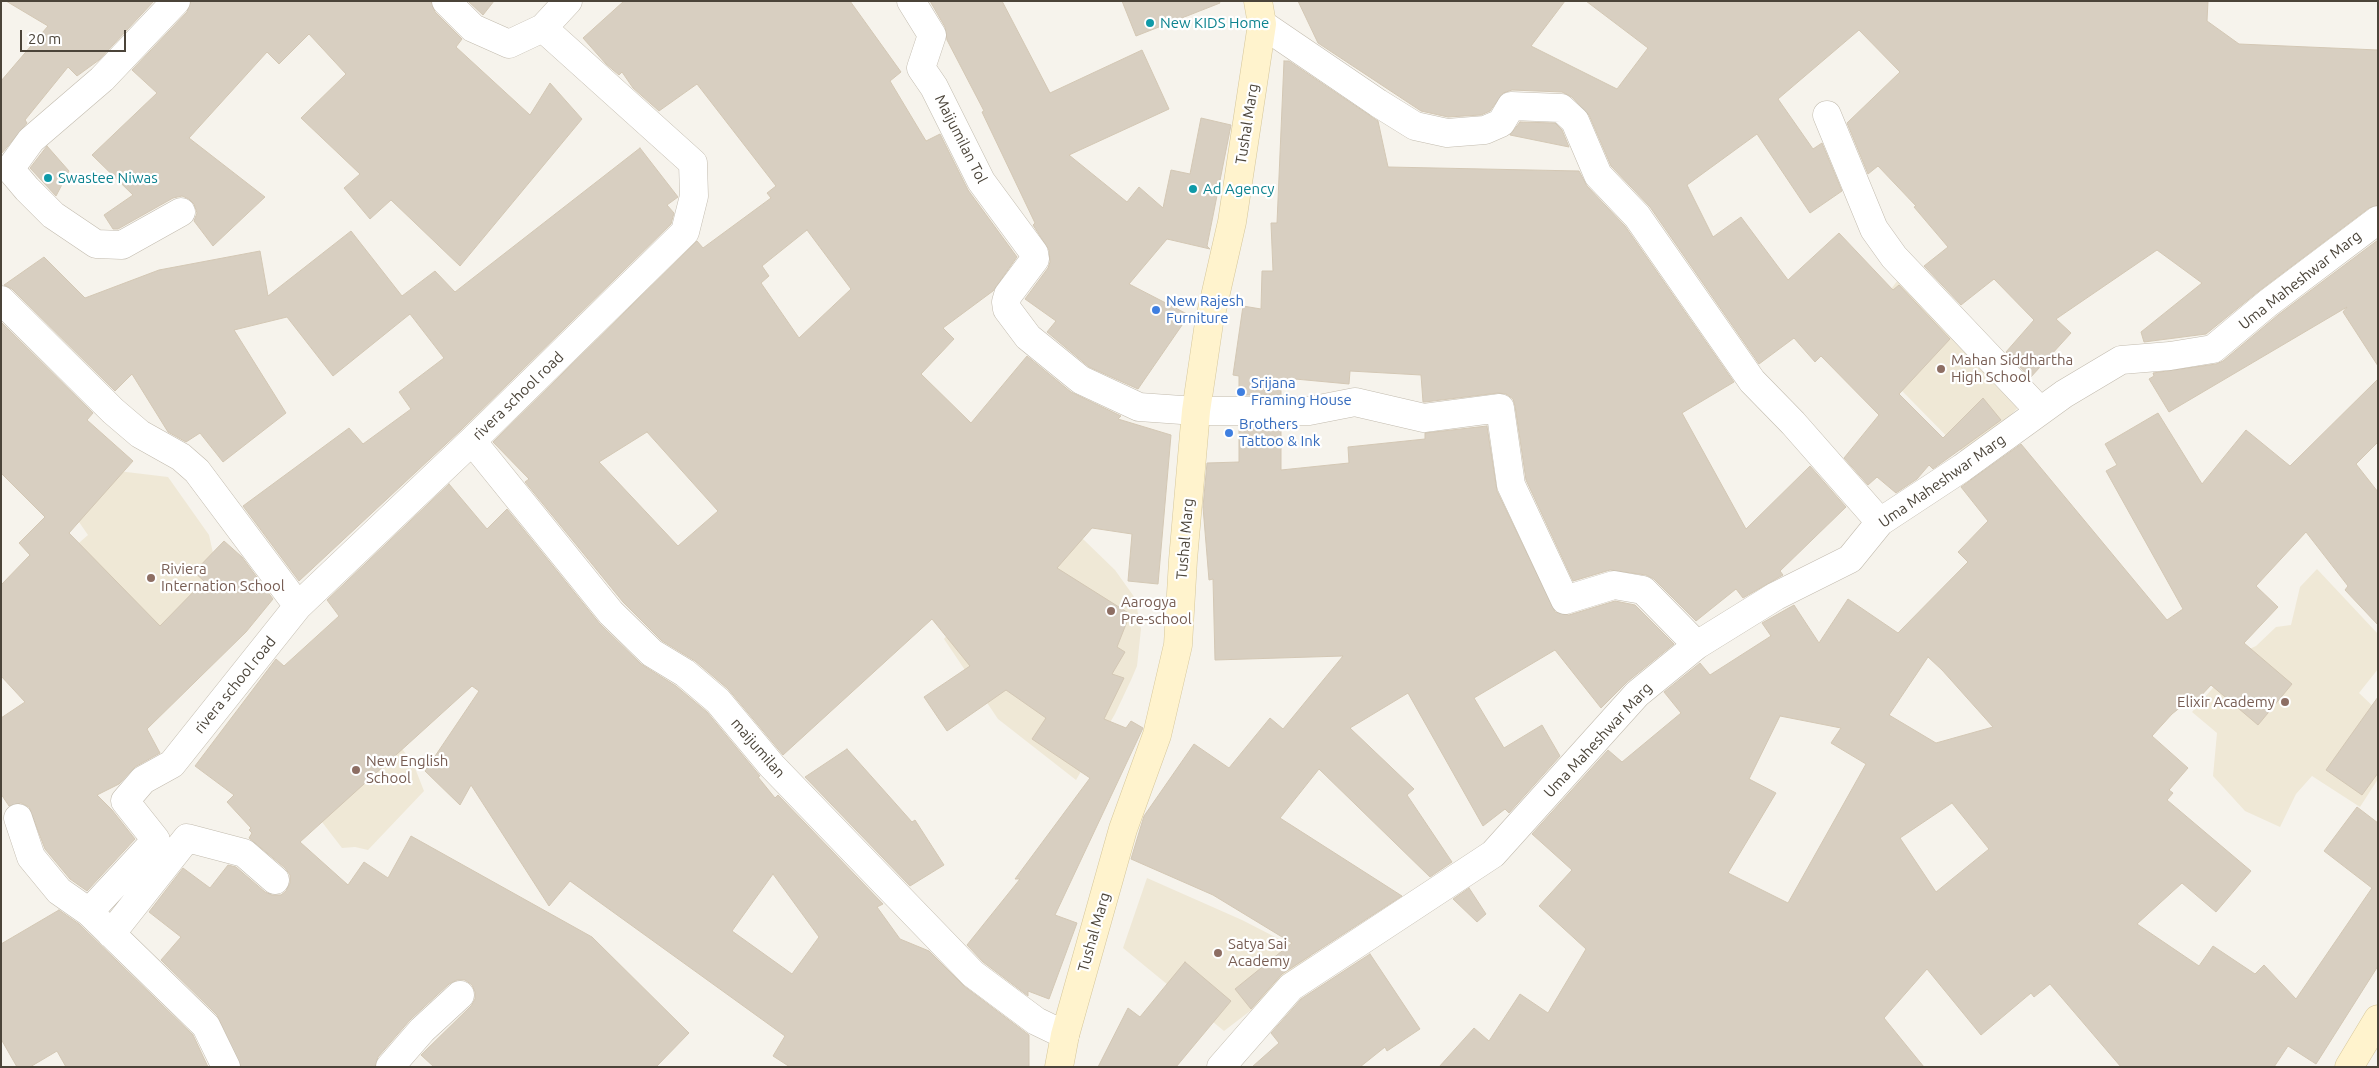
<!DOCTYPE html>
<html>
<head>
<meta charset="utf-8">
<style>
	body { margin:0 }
	#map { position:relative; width:2379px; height:1068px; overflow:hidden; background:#f6f3ec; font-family:Ubuntu,sans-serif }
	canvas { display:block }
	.frame { position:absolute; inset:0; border:2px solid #4b4439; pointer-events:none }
	.scale { position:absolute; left:20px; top:30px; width:106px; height:22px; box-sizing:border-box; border:2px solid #4b4439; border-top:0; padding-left:6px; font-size:15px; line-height:18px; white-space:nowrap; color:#4b4439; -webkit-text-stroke:4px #fff; paint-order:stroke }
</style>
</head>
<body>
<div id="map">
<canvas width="2379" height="1068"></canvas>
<div class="frame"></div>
<div class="scale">20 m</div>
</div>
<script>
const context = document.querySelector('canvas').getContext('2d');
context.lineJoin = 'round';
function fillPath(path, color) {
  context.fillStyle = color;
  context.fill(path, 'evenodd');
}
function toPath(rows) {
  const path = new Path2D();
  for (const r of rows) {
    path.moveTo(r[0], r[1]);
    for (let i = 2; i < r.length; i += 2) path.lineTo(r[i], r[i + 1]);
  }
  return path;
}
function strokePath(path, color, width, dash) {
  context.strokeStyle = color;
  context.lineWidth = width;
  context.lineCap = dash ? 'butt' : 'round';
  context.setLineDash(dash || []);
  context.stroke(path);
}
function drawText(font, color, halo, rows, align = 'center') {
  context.font = font + ' Ubuntu,sans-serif';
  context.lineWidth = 4.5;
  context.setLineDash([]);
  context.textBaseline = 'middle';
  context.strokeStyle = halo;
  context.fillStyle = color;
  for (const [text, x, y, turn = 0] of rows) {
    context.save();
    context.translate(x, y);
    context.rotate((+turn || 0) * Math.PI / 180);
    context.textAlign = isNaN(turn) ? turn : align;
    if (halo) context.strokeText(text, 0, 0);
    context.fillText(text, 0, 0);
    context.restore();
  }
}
fillPath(toPath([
	[1903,273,2028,397,1969,459,1853,341],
	[118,471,168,477,209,535,213,553,180,656,56,563,88,535,72,512],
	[1061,524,1084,540,1115,570,1135,598,1141,629,1137,666,1131,680,1115,714,1076,780,998,719,944,639,996,573],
	[2317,569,2378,634,2378,669,2359,693,2378,711,2378,779,2360,807,2312,776,2296,794,2280,827,2245,811,2213,776,2217,733,2192,712,2245,651,2256,646,2276,627,2291,625,2300,587],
	[367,704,413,763,424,791,368,850,355,847,342,848,288,778],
	[1147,878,1242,920,1318,959,1224,1031,1123,948]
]), '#efe8d6');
const building = toPath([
	[6,1,154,1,99,60,77,76,68,67,25,120,27,123,2,153,1,81,48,26,6,1],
	[191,1,431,1,435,12,462,39,456,47,530,115,550,83,582,119,460,266,391,200,370,219,344,188,360,174,301,118,346,74,309,34,279,64,267,52,189,138,265,197,213,246,194,221,197,213,194,204,189,199,182,196,173,198,118,229,113,229,104,215,133,195,92,155,157,93,132,70,187,12,191,1],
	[468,1,494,1,483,15,468,1],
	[624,1,850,1,901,72,890,81,926,141,940,134,968,190,1017,257,993,291,943,328,954,339,921,374,971,423,1027,356,1071,392,1121,416,1118,419,1171,435,1158,584,1128,581,1132,534,1092,528,1057,568,1130,614,1117,647,1125,652,1112,674,1124,678,1104,719,1126,728,1131,721,1143,728,1055,915,1077,923,1049,999,1028,991,1028,996,983,962,967,945,1020,879,1015,879,1090,778,1032,739,1046,718,1006,690,947,731,924,697,970,666,932,619,783,755,728,689,695,661,662,641,623,602,525,482,529,479,493,442,697,241,703,248,771,198,767,193,776,186,697,84,659,111,633,88,622,72,619,75,606,64,583,38,624,1],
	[807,230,851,289,799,338,761,283,769,276,762,266,807,230],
	[647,432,718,511,678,546,599,462,647,432],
	[930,1,1002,1,1050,93,1142,50,1169,109,1069,155,1127,202,1139,187,1163,208,1171,170,1190,174,1201,118,1231,125,1207,246,1210,249,1167,239,1129,284,1189,315,1138,389,1089,367,1047,332,1056,321,1025,299,1048,268,1050,262,1049,250,1033,225,1035,223,982,112,984,111,947,40,945,27,930,1],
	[1122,1,1219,1,1220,3,1136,36,1122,1],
	[1298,1,1565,1,1531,46,1617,89,1648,48,1586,1,2208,1,2207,21,2239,44,2378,50,2378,205,2369,208,2259,291,2206,334,2144,342,2141,332,2202,283,2157,250,2056,319,2071,333,2030,378,2006,352,2034,320,1994,279,1961,305,1924,266,1948,247,1914,207,1916,206,1878,166,1868,174,1847,123,1900,72,1859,30,1778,99,1813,149,1822,143,1842,191,1810,213,1757,134,1687,185,1713,237,1741,217,1788,280,1839,233,1893,290,1899,285,1950,339,1899,394,1943,438,1983,398,2001,420,1933,469,1929,465,1917,479,1896,493,1877,477,1868,485,1844,458,1879,415,1821,356,1815,362,1794,338,1759,364,1650,207,1611,166,1589,115,1572,97,1562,92,1512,90,1503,93,1490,111,1481,115,1448,117,1421,111,1318,43,1298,1],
	[1284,61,1289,61,1378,121,1388,167,1579,171,1587,186,1625,226,1734,382,1682,413,1746,529,1810,466,1846,507,1780,571,1783,575,1743,598,1736,589,1696,621,1654,579,1646,575,1610,570,1573,581,1526,480,1515,406,1513,399,1506,394,1498,393,1425,402,1423,402,1421,375,1350,371,1349,384,1295,379,1295,384,1281,382,1281,395,1239,395,1239,376,1233,375,1243,306,1261,309,1262,271,1273,271,1271,223,1277,223,1284,61],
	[1520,122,1555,123,1562,130,1569,147,1510,135,1520,122],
	[47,146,69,171,56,196,30,168,47,146],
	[640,148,678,197,667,205,674,213,671,224,461,430,299,581,243,506,349,428,363,444,411,409,399,392,444,358,410,314,333,376,287,317,234,330,286,413,223,462,200,433,186,442,168,432,132,374,115,391,12,289,4,285,44,257,85,298,159,270,260,251,268,296,351,231,402,296,435,271,455,292,640,148],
	[2378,240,2378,366,2343,312,2347,307,2169,412,2149,379,2154,376,2153,373,2216,364,2223,361,2278,315,2378,240],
	[1,322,93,413,87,420,133,461,69,533,160,626,204,581,194,572,224,541,242,557,273,599,246,632,147,729,160,753,135,767,119,784,97,795,112,810,135,839,87,891,70,879,45,849,29,807,21,803,9,806,1,794,1,718,25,702,1,676,1,585,30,555,19,543,45,517,1,473,1,322],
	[2378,379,2378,442,2356,464,2378,492,2378,625,2345,590,2348,586,2306,532,2256,586,2278,607,2244,643,2292,684,2258,725,2211,685,2197,700,2193,697,2172,714,2152,736,2188,768,2169,790,2173,793,2167,800,2251,871,2216,912,2182,883,2137,924,2199,966,2213,946,2255,974,2264,965,2296,999,2372,888,2324,851,2357,807,2378,823,2378,966,2316,1064,2288,1046,2274,1067,2121,1067,2050,984,2034,997,2031,993,1981,1035,1927,969,1884,1018,1924,1067,1439,1067,1474,1028,1489,1041,1520,994,1548,1013,1586,949,1539,906,1572,870,1532,834,1608,750,1622,762,1681,713,1664,692,1700,663,1710,675,1771,636,1762,623,1794,605,1819,643,1848,599,1898,633,1968,562,1958,552,1988,521,1961,487,2021,444,2167,620,2183,609,2106,471,2117,465,2105,444,2158,413,2202,484,2246,430,2290,466,2378,379],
	[1928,657,1942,670,1993,727,1936,743,1889,715,1928,657],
	[1780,716,1841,728,1831,743,1866,764,1788,903,1728,873,1776,793,1749,779,1780,716],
	[1952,803,1989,849,1936,892,1900,838,1952,803],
	[1487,426,1497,491,1555,612,1569,615,1615,601,1635,605,1674,644,1627,682,1601,708,1555,650,1474,698,1504,748,1542,725,1560,756,1509,813,1505,809,1483,826,1408,693,1350,728,1414,789,1407,795,1452,862,1430,877,1319,769,1280,818,1402,896,1282,974,1251,1009,1235,989,1292,943,1213,895,1131,859,1144,816,1194,744,1229,768,1270,718,1283,729,1343,656,1215,660,1213,579,1209,580,1203,507,1207,463,1239,462,1239,427,1281,427,1281,470,1349,463,1348,447,1425,439,1425,433,1487,426],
	[449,484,487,529,507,509,600,624,641,664,676,686,707,712,760,776,758,777,775,798,778,795,883,904,877,907,900,939,929,951,964,986,1029,1035,1029,1067,790,1067,773,1056,785,1036,570,881,549,906,471,785,460,805,425,771,479,691,472,686,300,842,348,885,364,862,388,878,411,836,592,937,689,1033,656,1067,434,1067,421,1055,471,1006,475,999,475,992,472,985,465,980,457,980,449,984,410,1020,378,1057,375,1067,241,1067,217,1015,161,960,181,937,149,912,183,868,210,888,228,865,236,867,265,892,272,895,281,895,286,891,290,883,290,875,285,868,249,838,252,833,249,830,251,828,227,802,234,795,195,766,276,659,284,666,339,616,327,600,449,484],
	[773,874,819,937,792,974,732,931,773,874],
	[2378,697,2378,773,2362,795,2326,770,2378,697],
	[847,749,912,822,915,820,944,865,910,886,805,777,847,749],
	[1469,888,1486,914,1477,922,1453,899,1469,888],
	[59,910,79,924,193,1035,208,1067,66,1067,57,1051,30,1067,17,1067,1,1039,1,944,59,910],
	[1370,954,1420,1029,1387,1051,1385,1047,1360,1067,1252,1067,1279,1043,1271,1033,1301,999,1370,954],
	[1185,962,1231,1001,1176,1067,1098,1067,1128,1008,1140,1017,1185,962]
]);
fillPath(building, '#d8cfc1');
strokePath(building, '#d3c7b4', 1);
const street = toPath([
	[176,1,102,79,31,140,10,169,27,189,53,215,96,244,122,245,181,212],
	[446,1,473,28,509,44,543,28,568,1],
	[911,1,932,35,921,68,934,87,981,181,1034,253,1035,259,1008,295,1006,302,1007,309,1028,337,1081,380,1139,407,1196,411,1309,411,1355,402,1424,418,1500,408,1511,485,1565,600,1614,585,1643,590,1697,645],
	[1262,24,1378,103,1415,126,1447,133,1485,130,1501,123,1511,106,1561,108,1575,121,1598,175,1637,216,1752,381,1793,423,1880,522],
	[1827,115,1874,229,1894,257,2040,411],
	[1,300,113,411,140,434,181,457,197,471,298,606],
	[472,441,611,613,652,653,685,673,718,701,772,766,973,974,1036,1021,1065,1035],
	[18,818,31,857,59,891,89,912,206,1026,226,1067],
	[89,912,156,840,125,801,143,780,172,764,298,606,472,441,685,232,694,196,693,163,543,28],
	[111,934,187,838,244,853,275,880],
	[390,1067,422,1030,460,995],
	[1221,1067,1291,987,1493,854,1637,694,1697,645,1776,596,1850,559,1880,522,1962,468,2064,394,2121,360,2170,356,2213,349,2268,303,2378,220]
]);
const secondary = toPath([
	[1059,1067,1065,1035,1123,829,1157,735,1178,645,1183,560,1196,411,1209,323,1232,222,1262,24,1258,1],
	[2349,1067,2378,1019]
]);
strokePath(street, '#c2bbae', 29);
strokePath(secondary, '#d6c79b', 29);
strokePath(street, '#fff', 28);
strokePath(secondary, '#fff3cd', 28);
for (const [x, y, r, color] of [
	[1150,23,5,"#0f9aa8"],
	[48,178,5,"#0f9aa8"],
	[1193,189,5,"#0f9aa8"],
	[1156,310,5,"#3f7fe0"],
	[1941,369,5,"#8d6e63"],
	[1241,392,5,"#3f7fe0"],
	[1229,433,5,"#3f7fe0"],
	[151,578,5,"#8d6e63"],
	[1111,611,5,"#8d6e63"],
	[2285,702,5,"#8d6e63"],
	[356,770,5,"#8d6e63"],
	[1218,953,5,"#8d6e63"]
]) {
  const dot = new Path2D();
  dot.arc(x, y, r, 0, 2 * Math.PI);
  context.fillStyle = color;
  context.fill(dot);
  strokePath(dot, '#fff', 2);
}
drawText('15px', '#0d838f', '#fff', [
	["New KIDS Home",1160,23],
	["Swastee Niwas",58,178],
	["Ad Agency",1203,189]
], 'left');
drawText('15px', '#4b4439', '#fff', [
	["Tushal Marg",1247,124,-81],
	["Maijumilan Tol",961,139,63],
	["Uma Maheshwar Marg",2300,280,-38],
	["rivera school road",518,396,-44],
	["Uma Maheshwar Marg",1942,481,-35],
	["Tushal Marg",1185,539,-85],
	["rivera school road",235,685,-51],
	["Uma Maheshwar Marg",1598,740,-47],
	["maijumilan",758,748,49],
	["Tushal Marg",1094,932,-74]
]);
drawText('15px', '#366cbe', '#fff', [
	["New Rajesh",1166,301],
	["Furniture",1166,318],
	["Srijana",1251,383],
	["Framing House",1251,400],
	["Brothers",1239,424],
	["Tattoo & Ink",1239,441]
], 'left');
drawText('15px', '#785e54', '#fff', [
	["Mahan Siddhartha",1951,360],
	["High School",1951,377],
	["Riviera",161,569],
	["Internation School",161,586],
	["Aarogya",1121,602],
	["Pre-school",1121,619],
	["Elixir Academy",2275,702,"right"],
	["New English",366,761],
	["School",366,778],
	["Satya Sai",1228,944],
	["Academy",1228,961]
], 'left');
</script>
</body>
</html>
